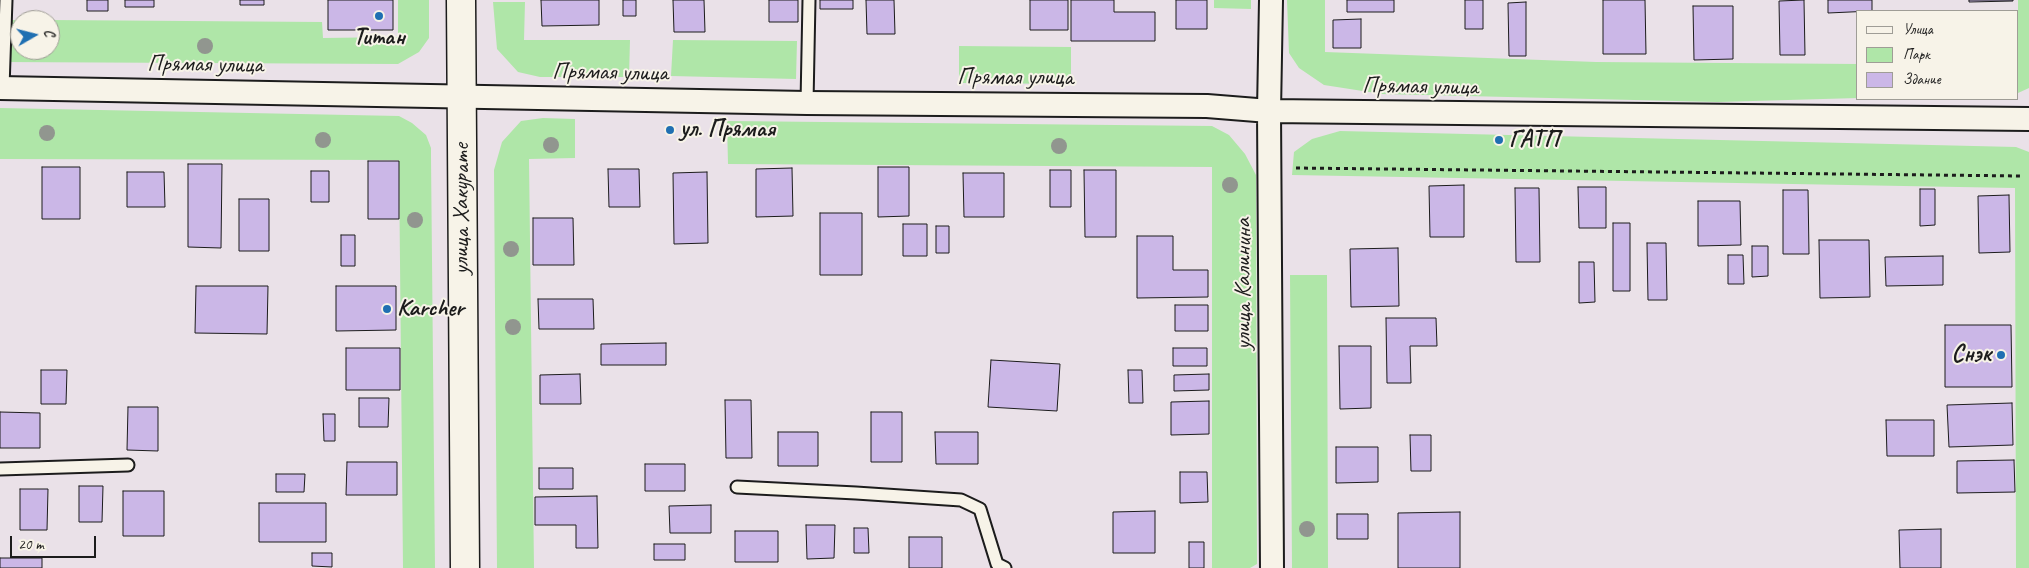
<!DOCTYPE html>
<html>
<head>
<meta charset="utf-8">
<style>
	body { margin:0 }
	#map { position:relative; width:2029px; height:568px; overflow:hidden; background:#eae1e8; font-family:Caveat,sans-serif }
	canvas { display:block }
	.legend { position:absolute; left:1856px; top:10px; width:162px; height:90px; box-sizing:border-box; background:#f7f3e8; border:1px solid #9f9d96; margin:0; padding:6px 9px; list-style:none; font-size:15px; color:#1c1c1c }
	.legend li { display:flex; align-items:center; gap:10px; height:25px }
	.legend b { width:25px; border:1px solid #9f9d96 }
	.north { position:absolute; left:10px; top:10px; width:50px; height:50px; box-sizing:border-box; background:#f7f3e8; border:1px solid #9f9d96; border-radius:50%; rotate:82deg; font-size:14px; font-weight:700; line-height:20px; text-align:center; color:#1c1c1c }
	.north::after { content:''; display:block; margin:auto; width:18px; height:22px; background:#1f6fb2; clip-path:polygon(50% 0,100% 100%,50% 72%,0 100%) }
	.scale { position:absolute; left:10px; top:536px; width:86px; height:22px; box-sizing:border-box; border:2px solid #1c1c1c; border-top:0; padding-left:6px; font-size:15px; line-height:18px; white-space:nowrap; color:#1c1c1c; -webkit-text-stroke:4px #f7f3e8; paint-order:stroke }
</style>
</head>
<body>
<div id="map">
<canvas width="2029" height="568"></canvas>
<ul class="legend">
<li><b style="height:6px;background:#f7f3e8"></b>Улица</li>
<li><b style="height:14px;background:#afe6a8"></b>Парк</li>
<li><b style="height:14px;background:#cbb7e7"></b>Здание</li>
</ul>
<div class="north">С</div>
<div class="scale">20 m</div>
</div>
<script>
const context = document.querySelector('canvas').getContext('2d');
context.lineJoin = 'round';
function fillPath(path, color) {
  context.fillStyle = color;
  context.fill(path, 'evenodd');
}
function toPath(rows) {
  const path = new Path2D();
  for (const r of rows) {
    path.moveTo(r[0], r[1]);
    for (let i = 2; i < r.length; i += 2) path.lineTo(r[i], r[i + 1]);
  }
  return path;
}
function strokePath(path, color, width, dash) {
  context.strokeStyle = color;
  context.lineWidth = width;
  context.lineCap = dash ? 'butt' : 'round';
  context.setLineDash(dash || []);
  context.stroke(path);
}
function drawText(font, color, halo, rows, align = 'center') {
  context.font = font + ' Caveat,sans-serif';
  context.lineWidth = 4;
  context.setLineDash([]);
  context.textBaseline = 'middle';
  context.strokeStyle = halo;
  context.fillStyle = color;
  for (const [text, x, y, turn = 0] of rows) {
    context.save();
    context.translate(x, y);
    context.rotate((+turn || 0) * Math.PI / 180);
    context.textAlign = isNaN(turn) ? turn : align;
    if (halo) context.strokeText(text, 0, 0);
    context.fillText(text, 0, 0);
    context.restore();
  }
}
fillPath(toPath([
	[398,0,429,0,429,38,419,52,398,64,0,62,0,20,45,20,20,20,20,50,50,50,50,20,322,22,323,38,398,37],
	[1214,0,1251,0,1251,9,1214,8],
	[1287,0,1325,0,1325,52,1596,62,1858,64,1858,98,1718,102,1382,94,1324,85,1299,68,1289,53],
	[2018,0,2029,0,2029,88,2018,93],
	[493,2,525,2,524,40,630,40,629,77,540,77,518,72,497,49],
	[673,40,797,41,796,79,671,76],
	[959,46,1071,47,1071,84,959,83],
	[0,108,399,116,412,123,426,135,431,148,431,157,435,568,403,568,399,160,0,159],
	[543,118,575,119,575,158,529,159,534,568,497,568,494,170,502,142,521,121],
	[727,121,1212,126,1229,135,1245,154,1256,175,1257,564,1250,568,1212,568,1212,167,728,164],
	[1340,131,2016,147,2029,152,2029,568,2016,568,2015,188,1292,175,1294,152,1312,139],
	[1290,275,1327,275,1328,568,1292,568]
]), '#afe6a8');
const building = toPath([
	[87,0,108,0,108,11,87,11,87,0],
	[125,0,154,0,154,7,125,7,125,0],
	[240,0,264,0,264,5,240,5,240,0],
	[328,0,393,0,393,30,328,30,328,0],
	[541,0,599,0,599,25,542,26,541,0],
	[623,0,636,0,636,16,623,16,623,0],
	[673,0,704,0,705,32,674,32,673,0],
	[769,0,798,0,798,22,769,22,769,0],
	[820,0,853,0,853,9,820,9,820,0],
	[866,0,894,0,895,34,867,34,866,0],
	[1030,0,1068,0,1068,30,1030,30,1030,0],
	[1071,0,1114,0,1114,12,1155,12,1155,41,1071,41,1071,0],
	[1176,0,1207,0,1207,29,1176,29,1176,0],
	[1347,0,1394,0,1394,12,1347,12,1347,0],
	[1465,0,1483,0,1483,29,1465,29,1465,0],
	[1603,0,1645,0,1646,54,1603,54,1603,0],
	[1804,0,1805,55,1780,55,1779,1,1804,0],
	[1828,0,1872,0,1872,11,1828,13,1828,0],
	[1969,0,2013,0,2013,1,1969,2,1969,0],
	[1526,2,1526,56,1509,56,1508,3,1526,2],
	[1693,6,1733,6,1733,59,1694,60,1693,6],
	[1361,19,1361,48,1333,48,1333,20,1361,19],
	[368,161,399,161,399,219,368,219,368,161],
	[188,164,222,164,221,248,188,247,188,164],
	[42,167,80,167,80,219,42,219,42,167],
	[878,167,909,167,909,216,878,217,878,167],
	[792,168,793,216,756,217,756,169,792,168],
	[608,169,639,169,640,207,609,207,608,169],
	[1050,170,1071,170,1071,207,1050,207,1050,170],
	[1084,170,1116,170,1116,237,1085,237,1084,170],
	[311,171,329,171,329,202,311,202,311,171],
	[127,172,164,172,165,207,127,207,127,172],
	[707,172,708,243,674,244,673,173,707,172],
	[963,173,1004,173,1004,217,964,217,963,173],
	[1464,185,1464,237,1430,237,1429,186,1464,185],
	[1578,187,1606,187,1606,228,1579,228,1578,187],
	[1515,188,1539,188,1540,262,1516,262,1515,188],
	[1920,189,1935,189,1935,225,1920,226,1920,189],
	[1783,190,1808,190,1809,254,1783,254,1783,190],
	[2009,195,2010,252,1979,253,1978,196,2009,195],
	[239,199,269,199,269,251,239,251,239,199],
	[1698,201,1740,201,1741,245,1698,246,1698,201],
	[820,213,862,213,862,275,820,275,820,213],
	[533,218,573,218,574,265,533,265,533,218],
	[1613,223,1630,223,1630,291,1613,291,1613,223],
	[903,224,927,224,927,256,903,256,903,224],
	[936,226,949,226,949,253,936,253,936,226],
	[341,235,355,235,355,266,341,266,341,235],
	[1137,236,1173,236,1173,270,1208,270,1208,297,1137,298,1137,236],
	[1819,240,1869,240,1870,297,1820,298,1819,240],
	[1647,243,1666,243,1667,300,1648,300,1647,243],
	[1752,246,1768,246,1768,276,1752,277,1752,246],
	[1398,248,1399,306,1351,307,1350,249,1398,248],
	[1728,255,1743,255,1744,284,1728,284,1728,255],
	[1943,256,1943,285,1886,286,1885,257,1943,256],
	[1579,262,1594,262,1595,302,1579,303,1579,262],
	[196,286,268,286,267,334,195,333,196,286],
	[336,286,396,286,396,330,336,331,336,286],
	[538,299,593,299,594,329,539,329,538,299],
	[1175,305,1208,305,1208,331,1175,331,1175,305],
	[1386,318,1436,318,1437,346,1410,346,1411,383,1387,383,1386,318],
	[1945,325,2011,325,2012,387,1945,387,1945,325],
	[666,343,666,365,601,365,601,344,666,343],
	[1339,346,1371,346,1371,408,1340,409,1339,346],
	[346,348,400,348,400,390,346,390,346,348],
	[1173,348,1207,348,1207,366,1173,366,1173,348],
	[991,360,1060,364,1057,411,988,407,991,360],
	[41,370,67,370,66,404,41,404,41,370],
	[1128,370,1142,370,1143,403,1129,403,1128,370],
	[580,374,581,404,540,404,540,375,580,374],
	[1209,374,1209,390,1174,391,1174,375,1209,374],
	[359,398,389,398,388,427,359,427,359,398],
	[725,400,751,400,752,458,726,458,725,400],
	[1209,401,1209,434,1171,435,1171,402,1209,401],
	[2012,403,2013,445,1949,447,1947,405,2012,403],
	[128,407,158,407,158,451,127,450,128,407],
	[0,412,40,413,40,448,0,448,0,412],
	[871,412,902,412,902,462,871,462,871,412],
	[323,414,335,414,335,441,324,441,323,414],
	[1886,420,1934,420,1934,456,1887,456,1886,420],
	[778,432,818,432,818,466,778,466,778,432],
	[935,432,978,432,978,464,936,464,935,432],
	[1410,435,1431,435,1431,471,1411,471,1410,435],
	[1336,447,1378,447,1378,482,1336,483,1336,447],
	[2014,460,2015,492,1957,493,1957,461,2014,460],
	[347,462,397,462,397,495,346,495,347,462],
	[645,464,685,464,685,491,645,491,645,464],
	[539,468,573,468,573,489,539,489,539,468],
	[1180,472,1207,472,1208,502,1180,503,1180,472],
	[276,474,305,474,304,492,276,492,276,474],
	[79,486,103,486,102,522,79,522,79,486],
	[20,489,48,489,47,530,20,530,20,489],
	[123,491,164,491,164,536,123,536,123,491],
	[597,496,598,548,576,548,576,525,535,525,535,497,597,496],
	[259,503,326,503,326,542,259,542,259,503],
	[711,505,711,533,670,533,669,506,711,505],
	[1155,511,1155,553,1113,553,1113,512,1155,511],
	[1460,512,1460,568,1398,568,1398,513,1460,512],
	[1337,514,1368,514,1368,539,1337,539,1337,514],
	[806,525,835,525,834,558,807,559,806,525],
	[854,528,868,528,869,553,854,553,854,528],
	[1941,529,1941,568,1900,568,1899,530,1941,529],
	[735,531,778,531,778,562,735,562,735,531],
	[909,537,942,537,942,568,909,568,909,537],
	[1189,542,1204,542,1204,568,1189,568,1189,542],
	[654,544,685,544,685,560,654,560,654,544],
	[312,553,332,553,332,567,312,566,312,553],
	[0,558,42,558,42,568,0,568,0,558]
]);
fillPath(building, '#cbb7e7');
strokePath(building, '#1c1c1c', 1);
const lane = toPath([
	[3,88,6,0],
	[807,103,809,0],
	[0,469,128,465],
	[737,487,856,493,961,500,980,509,997,564,1005,568]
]);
const street = toPath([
	[1271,0,1269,111,1272,568],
	[0,88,807,103,1207,106,1269,111,2029,119]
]);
const primary = toPath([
	[461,0,465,568]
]);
strokePath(lane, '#1c1c1c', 15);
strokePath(street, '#1c1c1c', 26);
strokePath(primary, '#1c1c1c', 31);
strokePath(toPath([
	[1296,168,2023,176]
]), '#1c1c1c', 3, [4, 4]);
strokePath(lane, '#f7f3e8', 11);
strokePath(street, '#f7f3e8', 22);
strokePath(primary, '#f7f3e8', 28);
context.fillStyle = '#91968f';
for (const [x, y] of [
	[205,46],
	[47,133],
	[323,140],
	[551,145],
	[1059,146],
	[1230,185],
	[415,220],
	[511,249],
	[513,327],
	[1307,529]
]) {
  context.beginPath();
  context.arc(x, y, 8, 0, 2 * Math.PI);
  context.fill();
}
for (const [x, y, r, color] of [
	[379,16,5,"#1f6fb2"],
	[670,130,5,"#1f6fb2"],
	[1499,140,5,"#1f6fb2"],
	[387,309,5,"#1f6fb2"],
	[2001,355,5,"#1f6fb2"]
]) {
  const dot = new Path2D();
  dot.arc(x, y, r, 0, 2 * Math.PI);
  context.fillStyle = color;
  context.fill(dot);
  strokePath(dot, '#f7f3e8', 2);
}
drawText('bold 24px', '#1c1c1c', '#f7f3e8', [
	["Титан",379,38,"center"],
	["ул. Прямая",680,130],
	["ГАТП",1509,140],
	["Karcher",397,309],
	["Снэк",1991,355,"right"]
], 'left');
drawText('24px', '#1c1c1c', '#f7f3e8', [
	["Прямая улица",205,65,1],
	["Прямая улица",610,73,1],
	["Прямая улица",1015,78],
	["Прямая улица",1420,87,1],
	["улица Хакурате",462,209,-90],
	["улица Калинина",1244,284,-90]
]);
</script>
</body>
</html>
